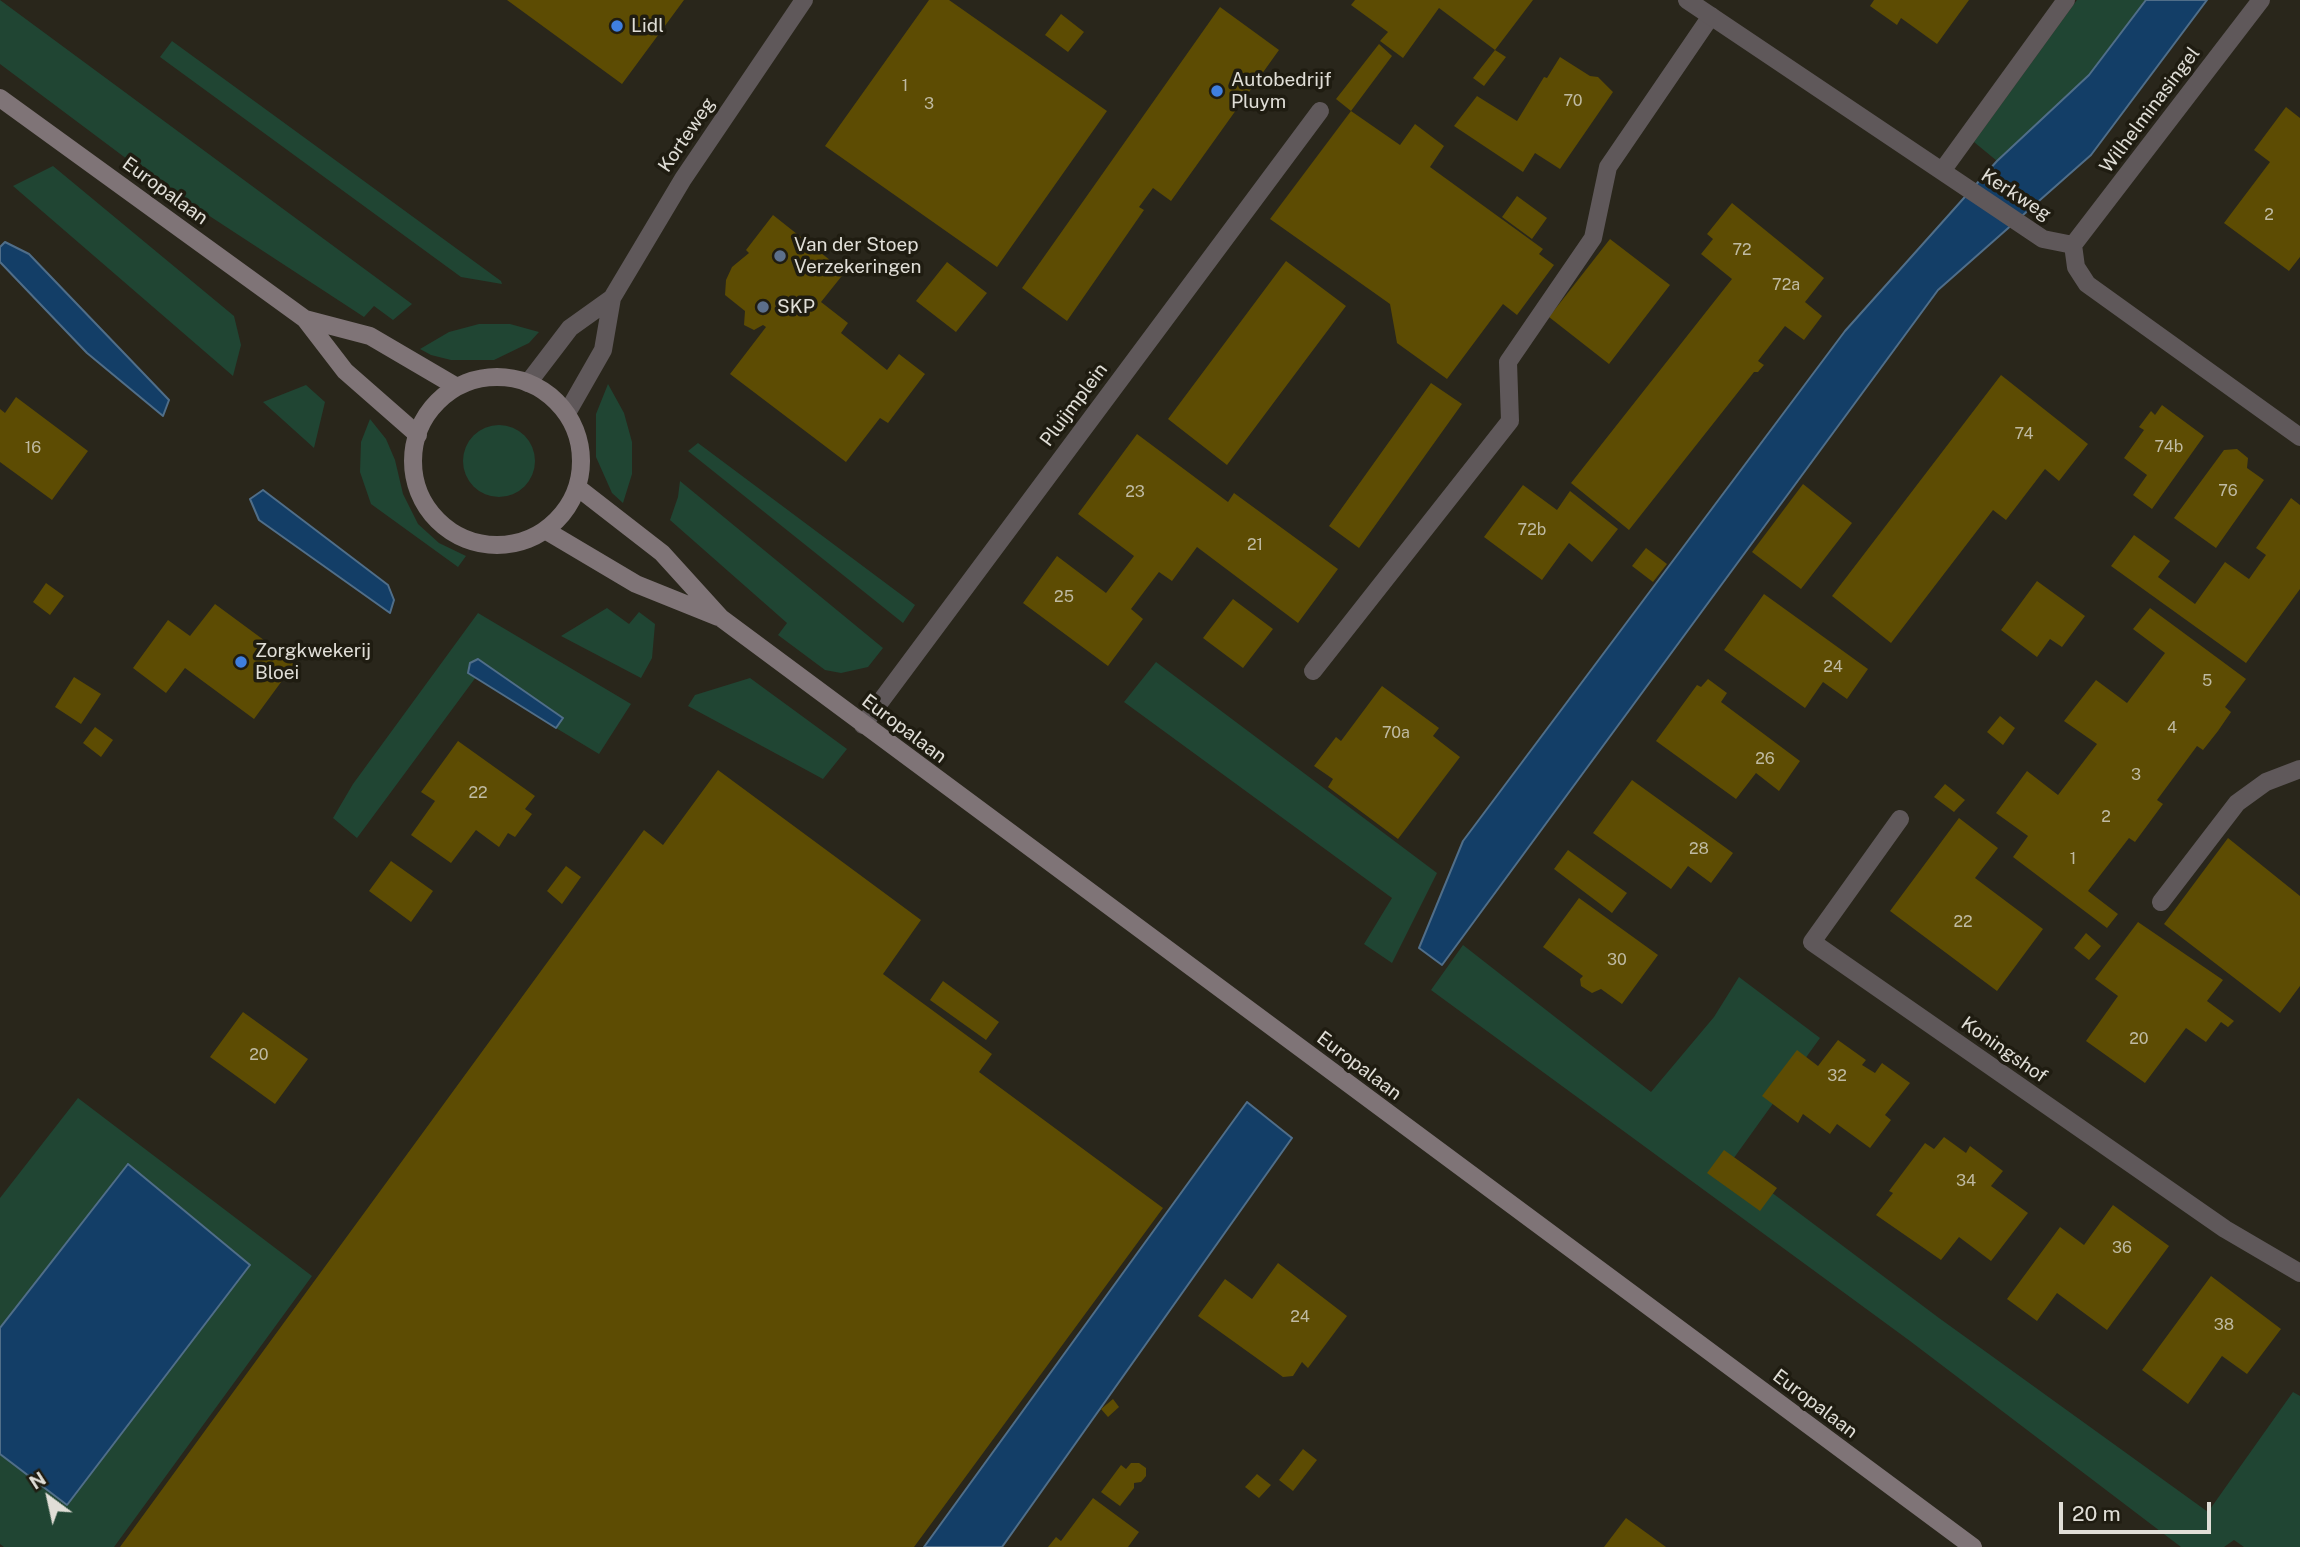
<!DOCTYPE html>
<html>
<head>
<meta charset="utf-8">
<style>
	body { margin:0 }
	#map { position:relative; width:2300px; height:1547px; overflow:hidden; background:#29261b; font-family:"Public Sans",sans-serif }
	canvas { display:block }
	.north { position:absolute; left:14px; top:1463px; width:70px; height:70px; -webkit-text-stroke:5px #1f1c11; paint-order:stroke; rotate:327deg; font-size:19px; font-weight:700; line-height:28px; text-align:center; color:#e0ded7 }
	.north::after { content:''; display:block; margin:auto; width:24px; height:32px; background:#e0ded7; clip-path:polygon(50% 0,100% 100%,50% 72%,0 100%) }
	.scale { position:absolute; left:2059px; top:1502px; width:152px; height:32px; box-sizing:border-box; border:4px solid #e0ded7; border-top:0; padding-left:9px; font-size:21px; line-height:24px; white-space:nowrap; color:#e0ded7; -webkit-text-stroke:5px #1f1c11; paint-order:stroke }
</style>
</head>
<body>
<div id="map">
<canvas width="2300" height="1547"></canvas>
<div class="north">N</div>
<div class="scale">20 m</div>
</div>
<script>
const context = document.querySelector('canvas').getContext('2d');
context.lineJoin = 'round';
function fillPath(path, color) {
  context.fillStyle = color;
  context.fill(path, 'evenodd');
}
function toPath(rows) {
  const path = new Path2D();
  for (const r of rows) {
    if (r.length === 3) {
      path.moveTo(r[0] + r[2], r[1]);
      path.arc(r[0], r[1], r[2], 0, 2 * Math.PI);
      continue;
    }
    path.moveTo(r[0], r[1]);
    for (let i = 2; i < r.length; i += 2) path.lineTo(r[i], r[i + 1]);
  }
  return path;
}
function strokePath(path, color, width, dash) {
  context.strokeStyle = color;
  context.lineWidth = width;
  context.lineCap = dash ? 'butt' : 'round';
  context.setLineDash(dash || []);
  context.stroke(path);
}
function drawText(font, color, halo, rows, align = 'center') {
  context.font = font + ' "Public Sans",sans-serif';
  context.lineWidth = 7;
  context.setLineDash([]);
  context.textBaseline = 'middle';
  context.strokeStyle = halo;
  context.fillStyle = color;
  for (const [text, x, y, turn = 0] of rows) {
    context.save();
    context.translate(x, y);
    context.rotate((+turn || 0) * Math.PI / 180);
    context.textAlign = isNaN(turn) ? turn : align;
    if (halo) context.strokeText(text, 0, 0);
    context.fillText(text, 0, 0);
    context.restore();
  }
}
fillPath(toPath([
	[0,0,412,304,393,320,374,306,364,317,159,183,0,64],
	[2077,0,2146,0,2089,75,1997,161,1974,142],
	[172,41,501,281,502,284,461,277,160,57],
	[53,166,234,316,241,345,233,376,13,186],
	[479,324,510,324,539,332,529,343,494,360,451,360,431,355,420,349,449,332],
	[608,384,624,413,632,442,632,474,623,503,612,493,596,457,596,414],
	[306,385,325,402,314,448,263,402],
	[370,419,386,439,395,460,403,494,418,524,439,543,466,556,458,567,371,504,360,472,361,442],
	[499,461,36],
	[698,443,915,605,903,623,688,451],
	[680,481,883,648,868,667,841,673,825,670,778,635,787,623,670,520,678,497],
	[607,608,629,624,639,612,655,624,652,658,641,678,561,636],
	[478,613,631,704,599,754,556,728,563,718,468,672,476,677,357,838,333,818,353,784],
	[1156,662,1437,873,1392,963,1364,944,1392,898,1124,702],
	[750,678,847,749,823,779,688,706,695,695],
	[1463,945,1651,1092,1714,1017,1739,977,1820,1038,1731,1162,1939,1318,2208,1512,2293,1392,2300,1396,2300,1547,2244,1547,2234,1540,2224,1547,2181,1547,1910,1341,1431,990],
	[78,1098,312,1276,114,1547,4,1547,0,1544,0,1454,68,1505,128,1164,0,1328,0,1198]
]), '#204533');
const water = toPath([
	[2146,0,2207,0,2091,155,1938,290,1442,965,1419,948,1463,841,1845,331,1997,161,2089,75,2146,0],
	[5,242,29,254,169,400,163,416,87,353,0,262,0,247,5,242],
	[263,490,388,585,394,600,390,613,259,520,250,499,263,490],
	[478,659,563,718,556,728,468,673,470,663,478,659],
	[1247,1102,1292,1138,1002,1547,924,1547,1247,1102],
	[128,1164,250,1265,67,1505,0,1454,0,1328,128,1164]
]);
fillPath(water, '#133e67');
strokePath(water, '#506e89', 2);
fillPath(toPath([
	[507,0,684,0,622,84],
	[929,0,949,0,1107,111,997,267,825,146],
	[1355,0,1533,0,1495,50,1506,57,1484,86,1473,78,1495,50,1439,8,1403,58,1380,41,1388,32,1351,5],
	[1874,0,1969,0,1937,44,1901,18,1897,25,1870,6],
	[1220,7,1279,50,1171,201,1153,188,1139,207,1144,210,1067,321,1022,288],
	[1061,14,1084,32,1068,52,1045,35],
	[1379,44,1392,56,1351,111,1336,99],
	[1560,57,1590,76,1598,77,1613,92,1560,169,1535,153,1523,172,1454,126,1477,96,1517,121,1544,77,1547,78],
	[2286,107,2300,118,2300,257,2289,271,2224,223,2270,162,2254,150],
	[1351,111,1400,145,1415,124,1444,146,1430,167,1543,249,1539,254,1554,265,1517,315,1503,304,1447,379,1397,343,1390,304,1270,219],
	[1517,196,1547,218,1532,239,1502,217],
	[1732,203,1824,278,1805,302,1822,316,1804,340,1785,326,1758,361,1764,365,1758,372,1754,372,1629,530,1571,483,1732,279,1701,254,1713,239,1707,234],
	[773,215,845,272,821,302,848,323,841,333,887,370,899,354,925,374,888,423,880,418,846,462,730,374,766,327,763,325,754,330,744,325,745,311,725,295,726,280,732,267,749,253,746,250],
	[1610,239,1670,285,1609,364,1549,317],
	[1286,261,1346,306,1227,465,1168,419],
	[947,262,987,293,956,332,916,301],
	[2001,375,2088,444,2059,481,2045,469,2006,520,1993,510,1891,643,1832,596],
	[1431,383,1462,404,1359,548,1329,526],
	[16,397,88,451,52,500,0,462,0,409,5,413],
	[2162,405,2204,436,2152,509,2133,495,2147,475,2124,458,2144,430,2139,427,2151,411,2155,415],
	[1137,434,1228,502,1234,493,1338,569,1298,623,1197,547,1172,581,1159,572,1131,609,1143,619,1108,666,1023,603,1057,556,1106,593,1134,556,1078,514],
	[2237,449,2248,458,2247,468,2264,480,2216,548,2174,518,2224,450],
	[1803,484,1852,523,1801,589,1752,552],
	[1523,485,1557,510,1570,491,1618,529,1592,562,1569,543,1542,580,1484,537],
	[2291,498,2300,505,2300,589,2246,663,2111,566,2134,535,2170,561,2158,577,2195,604,2225,562,2249,579,2266,555,2256,548],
	[1646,548,1667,564,1653,582,1632,566],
	[2037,581,2085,616,2062,647,2050,639,2037,657,2001,630],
	[46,583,64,596,50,615,33,602],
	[1764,594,1868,669,1847,699,1823,682,1805,708,1724,650],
	[1233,599,1273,629,1243,668,1203,638],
	[215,604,295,663,254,719,185,668,166,693,133,668,168,620,190,636],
	[2150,608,2246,679,2225,707,2231,712,2218,731,2203,750,2197,746,2157,800,2163,804,2135,842,2129,838,2088,891,2118,914,2107,928,2013,857,2028,836,1996,813,2027,771,2058,795,2097,744,2064,721,2096,680,2127,703,2165,653,2133,629],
	[74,677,101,694,81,724,55,707],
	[1708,679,1727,693,1721,702,1800,761,1779,791,1756,773,1736,799,1656,741,1697,685,1701,687],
	[1382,686,1439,728,1433,736,1460,757,1398,839,1328,787,1333,779,1314,766,1336,737,1341,741],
	[2000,716,2015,728,2003,745,1987,732],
	[95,727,113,740,101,757,83,743],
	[458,741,535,796,525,809,532,814,515,837,508,833,499,847,476,830,451,863,411,835,435,801,421,792],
	[718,770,921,920,883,974,992,1054,979,1072,1163,1208,914,1547,120,1547,644,830,663,845],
	[1632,780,1733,853,1711,883,1688,866,1671,889,1593,833],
	[1945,784,1965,800,1954,812,1934,797],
	[1959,818,1998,848,1975,878,2043,929,1997,991,1890,911],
	[2228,838,2300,896,2300,986,2280,1013,2164,924],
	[1568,850,1627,893,1612,913,1554,869],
	[391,861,433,891,411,922,369,891],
	[566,866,581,877,562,904,547,891],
	[1579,898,1658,955,1622,1004,1601,989,1592,993,1581,986,1580,979,1583,976,1543,947],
	[2138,922,2223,980,2207,1001,2234,1021,2228,1027,2221,1022,2206,1042,2186,1028,2145,1083,2086,1041,2118,996,2095,979],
	[2086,933,2101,946,2089,960,2074,948],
	[943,981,999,1022,986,1040,930,1000],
	[243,1012,308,1059,275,1104,210,1057],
	[1838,1040,1866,1060,1862,1065,1875,1073,1882,1063,1910,1083,1885,1115,1891,1120,1870,1148,1837,1124,1830,1134,1803,1114,1798,1123,1762,1096,1797,1050,1818,1066],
	[1944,1137,1966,1153,1970,1146,2003,1171,1991,1186,2028,1213,1991,1261,1959,1237,1941,1260,1876,1215,1893,1193,1889,1191,1925,1143,1934,1149],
	[1724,1150,1777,1188,1760,1211,1707,1173],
	[2113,1205,2169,1246,2107,1330,2057,1293,2037,1321,2007,1299,2060,1227,2084,1245],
	[1278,1263,1347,1316,1308,1368,1302,1362,1293,1376,1283,1377,1198,1316,1225,1279,1252,1299],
	[2211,1276,2281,1329,2247,1374,2222,1356,2188,1404,2142,1370],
	[1113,1399,1119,1407,1108,1417,1101,1409],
	[1303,1449,1317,1460,1293,1491,1279,1480],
	[1131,1463,1139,1463,1146,1468,1146,1476,1141,1482,1134,1483,1134,1488,1120,1506,1101,1492,1121,1465,1126,1469],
	[1257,1474,1271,1485,1259,1498,1245,1487],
	[1093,1498,1139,1532,1128,1547,1048,1547,1056,1537,1061,1541],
	[1626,1518,1666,1547,1604,1547]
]), '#5d4c03');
strokePath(toPath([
	[1313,671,1510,421,1508,362,1593,238,1608,167,1711,16],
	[863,725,1320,111]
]), '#5f585a', 18);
strokePath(toPath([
	[1687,0,2043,239,2073,245],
	[1942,171,2066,0],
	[2073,245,2261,0],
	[2073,245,2076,267,2087,284,2300,437],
	[528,383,570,328,612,298],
	[567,413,603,350,612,298,683,179,804,0],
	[1900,819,1812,942,2225,1229,2300,1273],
	[2161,902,2237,803,2266,782,2300,769]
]), '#5f585a', 18);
strokePath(toPath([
	[0,98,305,319,345,371,418,435],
	[305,319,370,336,457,387],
	[497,461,84],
	[577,487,662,553,721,618,1973,1547],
	[545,530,636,584,718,617]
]), '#7f7477', 18);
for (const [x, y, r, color] of [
	[617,26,7,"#3f7fe0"],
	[1217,91,7,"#3f7fe0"],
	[780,256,7,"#5c6f8a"],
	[763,307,7,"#5c6f8a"],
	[241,662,7,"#3f7fe0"]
]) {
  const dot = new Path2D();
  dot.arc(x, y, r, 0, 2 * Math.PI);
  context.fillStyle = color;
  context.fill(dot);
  strokePath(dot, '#1f1c11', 2.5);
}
drawText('16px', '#bfbaa2', null, [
	["1",905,86],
	["70",1573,101],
	["3",929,104],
	["2",2269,215],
	["72",1742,250],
	["72a",1786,285],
	["74",2024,434],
	["74b",2169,447],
	["16",33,448],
	["76",2228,491],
	["23",1135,492],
	["72b",1532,530],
	["21",1255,545],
	["25",1064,597],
	["24",1833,667],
	["5",2207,681],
	["4",2172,728],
	["70a",1396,733],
	["26",1765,759],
	["3",2136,775],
	["22",478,793],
	["2",2106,817],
	["28",1699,849],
	["1",2073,859],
	["22",1963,922],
	["30",1617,960],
	["20",2139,1039],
	["20",259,1055],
	["32",1837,1076],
	["34",1966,1181],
	["36",2122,1248],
	["24",1300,1317],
	["38",2224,1325]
]);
drawText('19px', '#e0ded7', '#1f1c11', [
	["Lidl",631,26],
	["Autobedrijf",1231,80],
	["Pluym",1231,102],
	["Van der Stoep",794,245],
	["Verzekeringen",794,267],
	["SKP",777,307],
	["Zorgkwekerij",255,651],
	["Bloei",255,673]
], 'left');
drawText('19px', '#e0ded7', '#1f1c11', [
	["Wilhelminasingel",2150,110,-53],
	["Korteweg",687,135,-56],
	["Europalaan",165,191,36],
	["Kerkweg",2016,195,33],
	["Pluijmplein",1074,405,-53],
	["Europalaan",904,729,37],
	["Koningshof",2004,1050,35],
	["Europalaan",1359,1066,37],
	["Europalaan",1815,1404,37]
]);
</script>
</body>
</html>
